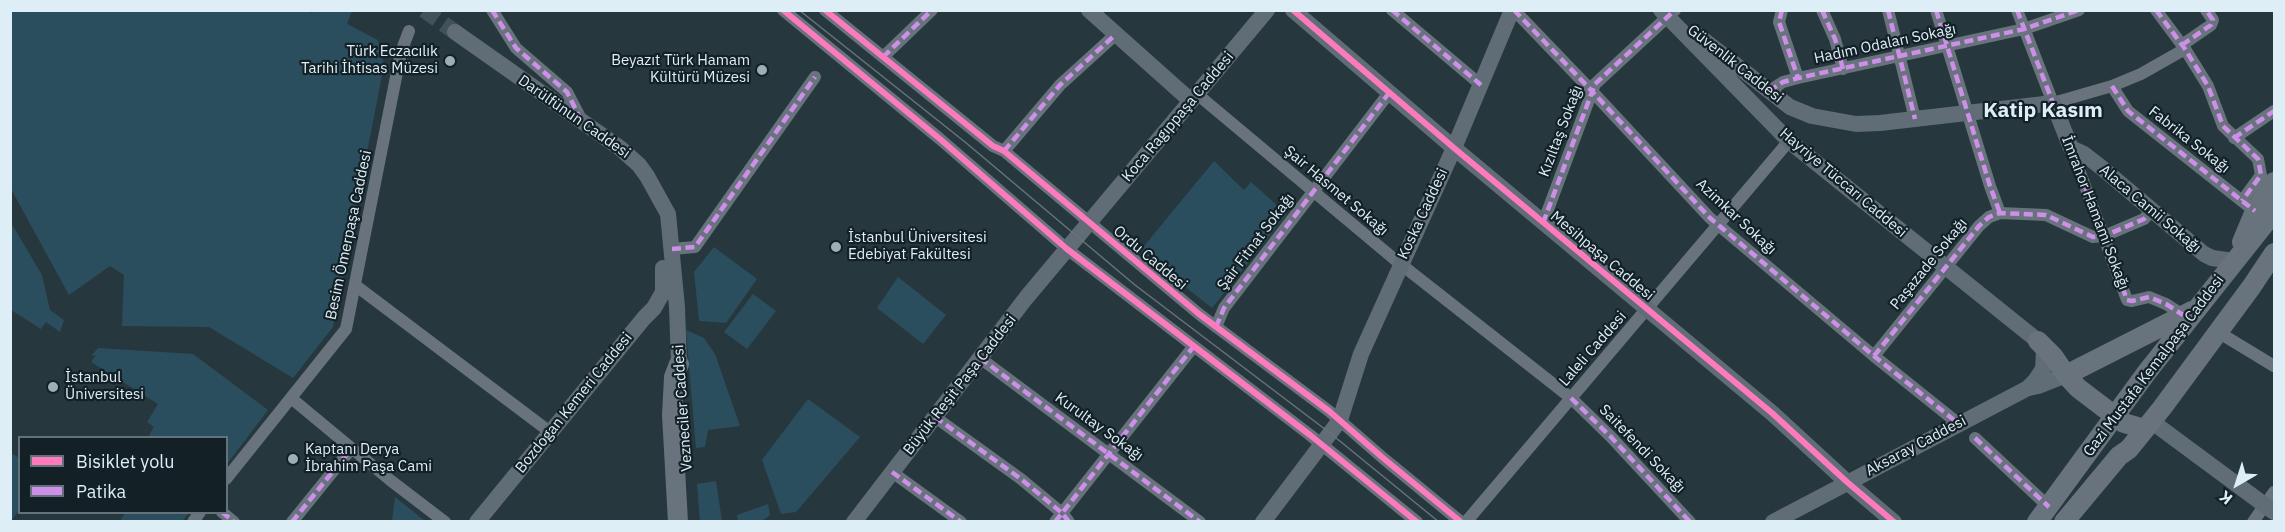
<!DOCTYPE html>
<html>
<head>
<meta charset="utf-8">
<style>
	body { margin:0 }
	#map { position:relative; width:2285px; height:532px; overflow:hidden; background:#27373e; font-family:"IBM Plex Sans",sans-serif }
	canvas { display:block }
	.frame { position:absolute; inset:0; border:12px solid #deeef7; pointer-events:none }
	.legend { position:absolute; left:18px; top:436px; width:210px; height:78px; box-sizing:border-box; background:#132026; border:2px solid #64727a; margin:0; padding:8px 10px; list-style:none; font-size:18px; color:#deeef7 }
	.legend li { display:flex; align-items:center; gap:12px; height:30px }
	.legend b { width:30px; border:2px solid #64727a }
	.north { position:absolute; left:2207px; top:454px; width:60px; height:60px; -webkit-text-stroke:4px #132026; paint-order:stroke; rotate:219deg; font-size:16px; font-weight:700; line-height:24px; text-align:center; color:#deeef7 }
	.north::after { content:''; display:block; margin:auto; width:21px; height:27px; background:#deeef7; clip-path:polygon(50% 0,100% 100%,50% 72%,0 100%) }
</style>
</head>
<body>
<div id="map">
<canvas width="2285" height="532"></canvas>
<div class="frame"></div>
<ul class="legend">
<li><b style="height:8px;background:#fd7abc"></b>Bisiklet yolu</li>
<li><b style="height:8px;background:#ce8fe9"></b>Patika</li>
</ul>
<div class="north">K</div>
</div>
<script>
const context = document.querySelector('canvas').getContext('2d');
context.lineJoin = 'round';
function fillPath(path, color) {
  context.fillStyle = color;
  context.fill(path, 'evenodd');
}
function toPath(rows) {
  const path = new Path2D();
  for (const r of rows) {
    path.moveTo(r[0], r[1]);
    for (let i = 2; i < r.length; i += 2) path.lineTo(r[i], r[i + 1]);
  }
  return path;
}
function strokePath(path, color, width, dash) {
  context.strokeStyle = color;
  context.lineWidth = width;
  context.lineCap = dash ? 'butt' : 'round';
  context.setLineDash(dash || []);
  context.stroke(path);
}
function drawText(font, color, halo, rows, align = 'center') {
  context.font = font + ' "IBM Plex Sans",sans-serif';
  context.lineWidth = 4.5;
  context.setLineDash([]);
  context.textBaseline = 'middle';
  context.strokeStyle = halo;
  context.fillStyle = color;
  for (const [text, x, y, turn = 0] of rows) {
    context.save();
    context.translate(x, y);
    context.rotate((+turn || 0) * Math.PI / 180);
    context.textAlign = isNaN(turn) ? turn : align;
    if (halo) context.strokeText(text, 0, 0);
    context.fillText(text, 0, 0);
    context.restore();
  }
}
fillPath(toPath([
	[306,10,312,13,313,11,352,11,347,24,378,40,384,65,333,327,293,378,209,327,122,326,124,275,110,266,69,295,11,189,11,11],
	[1214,161,1244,190,1251,182,1287,214,1212,308,1140,251],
	[10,221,42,275,50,310,64,320,60,332,46,322,41,329,11,310],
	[714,247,757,279,726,323,699,321,694,272],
	[898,277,946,315,923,344,877,308],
	[753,294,776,311,747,349,724,332],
	[686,330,704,338,715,354,740,426,708,430,705,447,696,448],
	[98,348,193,354,268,410,227,464,226,438,148,437,154,427,147,422,158,404,91,362,96,355,91,356],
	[808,399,860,437,796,512,781,514,762,460],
	[13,454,19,458,20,509,12,520,10,519,10,458],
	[716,481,722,521,700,521,697,484],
	[395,497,425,521,392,521],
	[768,504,770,515,762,521,738,521,737,515],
	[125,513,125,512,189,513,182,521,120,521]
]), '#2b4e5e');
strokePath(toPath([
	[424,10,455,32]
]), '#42525a', 16, [16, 8]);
strokePath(toPath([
	[492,10,516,48,567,92,581,119],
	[783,10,940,139,1067,249,1310,435,1417,522],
	[825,10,993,146,1004,151,1199,314,1329,411,1383,458,1461,522],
	[1392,10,1481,85],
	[1514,10,1588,87,1710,218,1874,356,1959,424],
	[1782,10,1779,22,1798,78],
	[1822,10,1835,39,1843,69],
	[1888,10,1915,119],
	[1936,10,1990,186,2000,213],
	[2017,10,2053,103,2112,86,2141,74,2185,49],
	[2156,10,2185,49,2208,86,2223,126,2258,159,2261,175,2242,201],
	[2182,45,2211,25,2213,20,2206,10],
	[883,57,932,10],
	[2112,86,2128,111,2247,205],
	[1769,91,1783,82,1798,78,2024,29,2079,10],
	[1197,94,1393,258,1571,398,1611,437,1690,522],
	[2234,138,2274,111],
	[2071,148,2127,300,2132,301,2149,297,2166,304,2183,315],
	[1004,151,1060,85,1115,35],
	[1543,223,1595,84,1675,10],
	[672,249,695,247,815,77],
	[355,285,550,432],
	[1216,327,1224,308,1389,93],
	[2218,332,2274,366],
	[1874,356,1979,226,1989,217,2000,213,2046,215,2093,237,2104,236,2144,219,2151,211],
	[980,358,1200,522],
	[291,398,390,480,445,522],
	[935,417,1021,479,1062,513,1069,522],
	[1975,438,2049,507],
	[892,472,961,522],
	[226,479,346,329,401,52,409,31],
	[222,512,234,522],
	[193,522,200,512],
	[292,522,351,449],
	[1055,522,1194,346],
	[1466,522,1789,141],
	[2253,522,2274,492]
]), '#69737d', 12);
strokePath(toPath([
	[1089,10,1191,101],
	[1293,10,1454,148,1772,413,1847,482,1894,522],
	[1661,10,1789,141,2038,341,2044,351,2043,369,2035,381,2028,388,1773,522],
	[455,32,620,148,639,165,647,176,668,214,677,307,679,364],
	[1696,34,1790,107,1812,116,1856,124,1880,123,2053,103,2071,148,2084,154,2102,168,2204,254,2212,258,2234,261],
	[2029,388,2038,386,2066,375],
	[2151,421,2274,512],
	[477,522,644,318,654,308,663,292,663,268],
	[854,522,1026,298,1267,10],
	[1263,522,1340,420,1361,354,1454,148,1512,10]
]), '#606d77', 16);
strokePath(toPath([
	[2242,242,2255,211,2274,182],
	[2038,341,2053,356,2066,375,2078,388,2124,423,2145,429],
	[2066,375,2192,311],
	[678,522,672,415,674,377,679,364],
	[2037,522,2147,372,2274,212],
	[2064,522,2119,456,2129,449,2162,408,2252,286,2274,253]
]), '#68737e', 20);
strokePath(toPath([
	[799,10,965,142,1135,285,1330,433,1439,522]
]), '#68737a', 1.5);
strokePath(toPath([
	[492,10,516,48,567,92,581,120],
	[1392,10,1481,85],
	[1514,10,1588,87,1710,218,1874,356,1959,424],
	[1782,10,1779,22,1798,78],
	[1822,10,1835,39,1843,69],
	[1888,10,1915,119],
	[1936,10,1990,186,2000,213],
	[2017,10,2053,103],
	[2156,10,2185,49,2208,86,2223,126,2258,159,2261,175,2242,201],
	[2182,45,2211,25,2213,20,2206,10],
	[883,57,932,10],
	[2112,86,2128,111,2255,211],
	[1769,91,1783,82,1798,78,2024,29,2079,10],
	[2234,138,2274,111],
	[2071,148,2127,300,2132,301,2149,297,2166,304,2183,315],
	[1004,151,1060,85,1115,35],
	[1543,223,1595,84,1675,10],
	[672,249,695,247,815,77],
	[1216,327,1224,308,1389,93],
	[1874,356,1979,226,1989,217,2000,213,2046,215,2093,237,2104,236,2144,219,2151,211],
	[980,358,1200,522],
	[1571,398,1611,437,1690,522],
	[935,417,1021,479,1062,513,1069,522],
	[1975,438,2049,507],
	[892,472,961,522],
	[222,512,234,522],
	[292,522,351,449],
	[1055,522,1194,346]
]), '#ce8fe9', 4.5, [9, 4.5]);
strokePath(toPath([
	[783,10,940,139,1067,249,1310,435,1417,522],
	[825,10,993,146,1004,151,1199,314,1329,411,1383,458,1461,522],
	[1293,10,1454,148,1772,413,1847,482,1894,522]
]), '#fd7abc', 6);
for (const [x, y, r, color] of [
	[450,61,6,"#9eaeb6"],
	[762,70,6,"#9eaeb6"],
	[836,247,6,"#9eaeb6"],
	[53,387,6,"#9eaeb6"],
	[293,459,6,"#9eaeb6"]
]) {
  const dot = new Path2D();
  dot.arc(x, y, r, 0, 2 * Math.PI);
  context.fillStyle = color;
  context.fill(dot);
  strokePath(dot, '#132026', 2);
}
drawText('15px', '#deeef7', '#132026', [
	["Hadım Odaları Sokağı",1885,44,-12],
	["Güvenlik Caddesi",1735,64,38],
	["Darülfünun Caddesi",574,117,35],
	["Koca Ragıppaşa Caddesi",1178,117,-50],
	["Kızıltaş Sokağı",1561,131,-69],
	["Fabrika Sokağı",2189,140,38],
	["Hayriye Tüccarı Caddesi",1843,183,40],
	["Şair Hasmet Sokağı",1336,191,40],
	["Alaca Camii Sokağı",2150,209,40],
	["İmrahor Hamami Sokağı",2095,213,69],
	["Koska Caddesi",1423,214,-65],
	["Azimkar Sokağı",1736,217,43],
	["Besim Ömerpaşa Caddesi",349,235,-78],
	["Şair Fitnat Sokağı",1256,242,-53],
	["Mesihpaşa Caddesi",1602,256,40],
	["Ordu Caddesi",1150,258,40],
	["Paşazade Sokağı",1929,264,-51],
	["Laleli Caddesi",1593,349,-49],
	["Gazi Mustafa Kemalpaşa Caddesi",2154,366,-53],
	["Büyük Reşit Paşa Caddesi",960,385,-52],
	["Bozdogan Kemeri Caddesi",574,403,-51],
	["Vezneciler Caddesi",683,408,-94],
	["Kurultay Sokağı",1099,427,36],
	["Aksaray Caddesi",1916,446,-28],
	["Saitefendi Sokağı",1642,449,46]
]);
drawText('15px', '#deeef7', '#132026', [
	["Türk Eczacılık",438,52,"right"],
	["Tarihi İhtisas Müzesi",438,69,"right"],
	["Beyazıt Türk Hamam",750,61,"right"],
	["Kültürü Müzesi",750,78,"right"],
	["İstanbul Üniversitesi",848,238],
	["Edebiyat Fakültesi",848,255],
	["İstanbul",65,378],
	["Üniversitesi",65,395],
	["Kaptanı Derya",305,450],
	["İbrahim Paşa Cami",305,467]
], 'left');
drawText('bold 21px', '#deeef7', '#132026', [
	["Katip Kasım",2043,111]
]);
</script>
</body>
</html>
